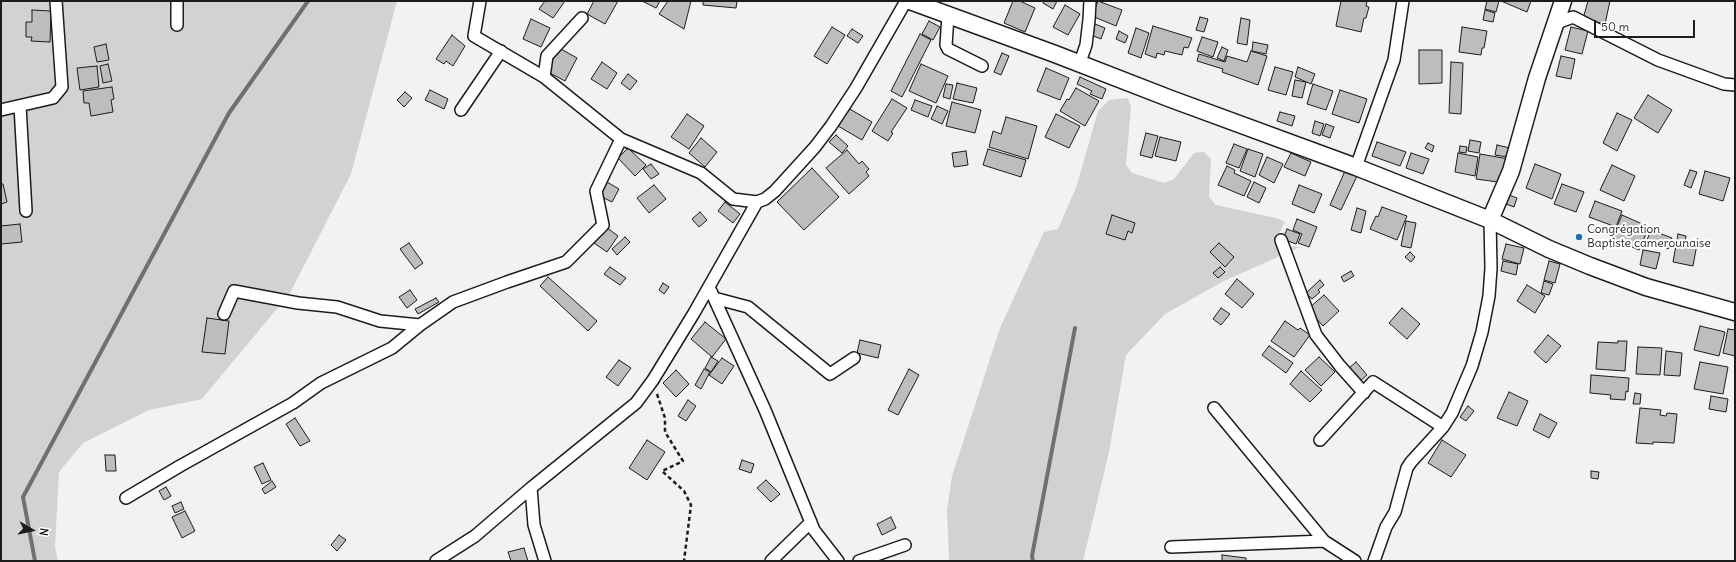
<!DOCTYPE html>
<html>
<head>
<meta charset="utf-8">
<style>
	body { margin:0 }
	#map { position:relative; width:1736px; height:562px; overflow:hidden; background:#f2f2f2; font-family:Delius,sans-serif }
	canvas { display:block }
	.frame { position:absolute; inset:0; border:2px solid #1c1c1c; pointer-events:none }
	.north { position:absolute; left:12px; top:510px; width:40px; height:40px; -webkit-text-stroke:3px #fff; paint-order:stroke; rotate:99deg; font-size:11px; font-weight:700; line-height:16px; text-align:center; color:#1c1c1c }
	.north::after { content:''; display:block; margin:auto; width:14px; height:18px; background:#1c1c1c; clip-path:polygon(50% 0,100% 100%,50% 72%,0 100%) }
	.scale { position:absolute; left:1594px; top:20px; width:101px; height:18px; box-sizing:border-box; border:2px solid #1c1c1c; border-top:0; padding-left:5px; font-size:12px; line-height:14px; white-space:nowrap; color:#1c1c1c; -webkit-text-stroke:3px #fff; paint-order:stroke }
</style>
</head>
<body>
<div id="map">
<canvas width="1736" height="562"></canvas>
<div class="frame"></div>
<div class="north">N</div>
<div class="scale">50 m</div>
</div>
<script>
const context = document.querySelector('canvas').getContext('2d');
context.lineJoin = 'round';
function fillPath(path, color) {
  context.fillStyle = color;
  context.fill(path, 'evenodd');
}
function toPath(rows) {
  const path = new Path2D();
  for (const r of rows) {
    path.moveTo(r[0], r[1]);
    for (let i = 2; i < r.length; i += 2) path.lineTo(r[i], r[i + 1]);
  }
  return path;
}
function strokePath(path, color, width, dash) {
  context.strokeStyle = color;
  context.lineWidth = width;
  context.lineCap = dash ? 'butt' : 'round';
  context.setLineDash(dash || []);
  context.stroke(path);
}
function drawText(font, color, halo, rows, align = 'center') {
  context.font = font + ' Delius,sans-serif';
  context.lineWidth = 4;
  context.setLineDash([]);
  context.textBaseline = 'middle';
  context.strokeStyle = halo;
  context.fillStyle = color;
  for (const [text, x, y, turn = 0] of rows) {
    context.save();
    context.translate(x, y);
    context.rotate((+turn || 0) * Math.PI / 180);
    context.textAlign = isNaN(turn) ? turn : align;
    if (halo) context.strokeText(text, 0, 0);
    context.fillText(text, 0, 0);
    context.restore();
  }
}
fillPath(toPath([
	[1,1,397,1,351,174,290,293,202,399,149,410,83,443,59,472,55,547,58,561,1,561],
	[1128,98,1131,107,1126,165,1132,173,1164,183,1174,179,1194,153,1204,152,1211,159,1209,197,1216,205,1276,218,1285,222,1278,236,1284,246,1300,247,1224,281,1165,314,1126,355,1109,452,1083,561,949,561,947,510,952,476,1000,328,1044,232,1058,229,1077,185,1098,111,1109,100]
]), '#d2d2d2');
strokePath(toPath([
	[35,561,23,497,229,113,308,1],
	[1033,561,1032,556,1075,328]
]), '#707070', 4);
const building = toPath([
	[545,1,565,1,553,18,539,9,545,1],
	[594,1,618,1,605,24,587,14,594,1],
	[642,1,660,1,656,8,642,1],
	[668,1,691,1,684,29,659,14,668,1],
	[703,1,737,1,736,8,703,5,703,1],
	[1013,1,1020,1,1035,8,1025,32,1004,23,1013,1],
	[1044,1,1057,1,1053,9,1043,3,1044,1],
	[1098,1,1122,10,1116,26,1092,16,1098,1],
	[1341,1,1367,1,1366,6,1369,7,1366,18,1364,18,1361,32,1336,26,1341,1],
	[1487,1,1499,1,1496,12,1485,9,1487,1],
	[1501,1,1531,1,1527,12,1501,1],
	[1588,1,1610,1,1605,24,1583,19,1588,1],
	[1065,5,1080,14,1068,35,1053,27,1065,5],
	[32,10,51,11,50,42,31,41,32,37,26,37,26,22,32,22,32,10],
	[1485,10,1495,13,1493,22,1483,20,1485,10],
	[1200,17,1208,19,1204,32,1196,30,1200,17],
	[1241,18,1250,20,1247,45,1237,43,1241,18],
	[531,19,550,28,541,47,523,39,531,19],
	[929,21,940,27,933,40,922,34,929,21],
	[1090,22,1105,28,1101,39,1086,33,1090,22],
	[1153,26,1192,38,1188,48,1184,47,1182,55,1165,51,1164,55,1157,53,1156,58,1145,54,1153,26],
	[832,27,845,35,827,64,814,56,832,27],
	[1462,27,1487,31,1484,48,1482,48,1481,55,1459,52,1462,27],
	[1571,27,1588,31,1582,54,1565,50,1571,27],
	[1136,28,1149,33,1141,58,1128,53,1136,28],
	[852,29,863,36,858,43,847,36,852,29],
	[1119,31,1128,36,1125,43,1116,39,1119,31],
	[920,34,931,40,902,97,891,91,920,34],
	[452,35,465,46,453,66,446,61,444,64,436,59,452,35],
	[1202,37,1218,42,1213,57,1197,51,1202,37],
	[1253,42,1268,45,1266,54,1252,51,1253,42],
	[106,44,109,60,97,62,94,47,106,44],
	[1222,47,1228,50,1224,61,1217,58,1222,47],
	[559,48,577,58,565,81,546,71,559,48],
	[1419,50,1442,50,1442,83,1419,84,1419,50],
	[1251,51,1267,56,1258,85,1222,72,1223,69,1197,61,1199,54,1225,62,1227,56,1247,62,1251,51],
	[1002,53,1009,56,1001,75,994,72,1002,53],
	[1561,56,1575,59,1571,79,1556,76,1561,56],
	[602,62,617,73,607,89,591,79,602,62],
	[1451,62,1463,63,1461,114,1449,113,1451,62],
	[108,64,112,81,103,83,100,66,108,64],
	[921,64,948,76,936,103,909,91,921,64],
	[97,66,99,87,80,90,77,68,97,66],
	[1275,67,1293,72,1286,95,1268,90,1275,67],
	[1298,67,1315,74,1311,84,1295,77,1298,67],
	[1046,68,1069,78,1060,100,1037,91,1046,68],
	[628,74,637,81,630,90,621,83,628,74],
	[1080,77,1106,89,1102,99,1090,94,1092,91,1077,84,1080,77],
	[1295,80,1306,82,1302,98,1292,96,1295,80],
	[957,83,977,88,973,103,953,99,957,83],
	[946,84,953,85,950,99,943,97,946,84],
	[1313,84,1333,91,1326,110,1307,104,1313,84],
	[112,87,114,99,111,100,113,112,91,116,89,103,84,103,83,91,112,87],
	[1076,88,1099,101,1085,126,1060,111,1067,99,1069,100,1076,88],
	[430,90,448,99,444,109,425,100,430,90],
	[1340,90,1367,99,1359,123,1332,114,1340,90],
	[405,92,412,98,404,107,397,100,405,92],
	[1648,95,1672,110,1658,133,1634,118,1648,95],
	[892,99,907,108,891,132,893,133,888,141,872,131,892,99],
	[915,100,932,106,928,117,911,110,915,100],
	[952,102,981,110,975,133,946,126,952,102],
	[937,106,948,111,942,124,931,119,937,106],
	[848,108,872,122,862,140,838,126,848,108],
	[1280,112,1295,116,1292,126,1277,121,1280,112],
	[1617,113,1632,120,1617,151,1603,143,1617,113],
	[687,114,704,126,689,149,671,137,687,114],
	[1056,114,1080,126,1069,148,1045,137,1056,114],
	[1006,117,1037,126,1028,159,989,147,993,131,1001,134,1006,117],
	[1315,121,1324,124,1320,136,1312,133,1315,121],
	[1326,124,1334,127,1330,138,1322,135,1326,124],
	[1146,133,1158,136,1152,158,1140,155,1146,133],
	[836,135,848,146,842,153,829,142,836,135],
	[1160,137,1181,142,1176,161,1155,156,1160,137],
	[701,138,717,152,705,167,689,153,701,138],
	[1470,140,1481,142,1479,153,1468,151,1470,140],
	[1377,142,1406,152,1400,166,1372,156,1377,142],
	[1428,143,1434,146,1432,152,1425,148,1428,143],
	[1234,144,1247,149,1239,168,1226,163,1234,144],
	[1497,145,1510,148,1508,157,1495,155,1497,145],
	[1460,146,1467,147,1466,153,1459,152,1460,146],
	[628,148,646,165,635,176,618,158,628,148],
	[988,149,1026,160,1021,177,983,165,988,149],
	[1248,149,1263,154,1255,177,1240,171,1248,149],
	[847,150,859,164,862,161,869,169,866,172,869,176,849,194,826,168,847,150],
	[966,151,968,165,954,167,952,153,966,151],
	[1291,153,1311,162,1305,176,1284,167,1291,153],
	[1411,153,1429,159,1423,174,1406,168,1411,153],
	[1458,153,1478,157,1475,176,1455,172,1458,153],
	[1480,154,1509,159,1505,183,1476,179,1480,154],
	[1267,157,1283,164,1274,183,1259,175,1267,157],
	[651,164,659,174,651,179,643,169,651,164],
	[1535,164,1561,174,1552,199,1526,188,1535,164],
	[1612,165,1635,176,1624,201,1600,190,1612,165],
	[1227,166,1235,170,1234,173,1251,181,1244,196,1218,185,1227,166],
	[812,168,839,197,804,230,777,202,812,168],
	[1690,170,1697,172,1691,188,1684,185,1690,170],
	[1345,171,1357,176,1341,210,1330,205,1345,171],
	[1705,171,1730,178,1723,201,1699,194,1705,171],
	[607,182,619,189,612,202,600,196,607,182],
	[1254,182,1266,188,1259,203,1247,197,1254,182],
	[1,184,3,184,7,202,1,204,1,184],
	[1562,184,1584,192,1576,212,1554,204,1562,184],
	[654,185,666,199,649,213,637,198,654,185],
	[1299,185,1322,194,1314,213,1292,204,1299,185],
	[1509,195,1517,198,1514,207,1506,204,1509,195],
	[1595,201,1622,211,1616,227,1589,217,1595,201],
	[725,202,740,214,733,223,718,211,725,202],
	[1382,207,1407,216,1397,240,1370,229,1376,216,1378,217,1382,207],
	[1357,208,1366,211,1361,233,1351,230,1357,208],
	[700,212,707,220,699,227,692,219,700,212],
	[1112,215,1135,223,1132,233,1128,231,1125,240,1106,234,1112,215],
	[1622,215,1649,227,1639,250,1612,238,1622,215],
	[1297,219,1317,227,1309,247,1298,243,1302,234,1293,230,1297,219],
	[1406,221,1416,223,1411,248,1401,246,1406,221],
	[20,224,22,242,1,244,1,226,20,224],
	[606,227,618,236,607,252,594,243,606,227],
	[1287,229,1300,234,1296,244,1283,239,1287,229],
	[1651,230,1672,238,1668,249,1647,240,1651,230],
	[1678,234,1686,236,1685,242,1697,244,1693,266,1673,262,1678,234],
	[625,237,630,242,617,255,612,249,625,237],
	[409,243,423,263,415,269,400,249,409,243],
	[1219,243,1234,257,1225,267,1210,252,1219,243],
	[1506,244,1524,248,1520,264,1502,259,1506,244],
	[1643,250,1660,253,1656,269,1640,265,1643,250],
	[1410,252,1415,257,1411,262,1405,257,1410,252],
	[1503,261,1518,264,1516,275,1501,271,1503,261],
	[1549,261,1560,264,1555,283,1544,280,1549,261],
	[610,267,626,278,620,285,604,274,610,267],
	[1220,267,1225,272,1218,278,1213,273,1220,267],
	[1351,271,1354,276,1344,282,1341,277,1351,271],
	[548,277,597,321,588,331,540,286,548,277],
	[1237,279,1254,294,1242,308,1225,294,1237,279],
	[1320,280,1324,285,1318,290,1320,292,1312,299,1306,293,1320,280],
	[1544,281,1553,284,1549,295,1541,293,1544,281],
	[663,283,669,287,664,294,659,290,663,283],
	[1527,285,1545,296,1535,313,1517,301,1527,285],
	[410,290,417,300,407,308,399,297,410,290],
	[1324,295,1339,311,1323,326,1308,309,1324,295],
	[436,298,439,302,418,314,415,309,436,298],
	[1221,308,1230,314,1221,325,1213,319,1221,308],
	[1402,308,1420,324,1407,339,1389,323,1402,308],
	[207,318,229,321,225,354,202,352,207,318],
	[1285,321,1298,330,1300,328,1310,335,1294,357,1271,341,1285,321],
	[705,322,726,339,712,357,691,339,705,322],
	[1700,326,1725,332,1719,356,1694,350,1700,326],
	[1728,329,1735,330,1735,356,1723,353,1728,329],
	[1548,335,1561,346,1546,363,1534,352,1548,335],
	[860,340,881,345,878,358,857,353,860,340],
	[1618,341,1627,341,1625,371,1596,369,1598,342,1618,343,1618,341],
	[1269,346,1293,363,1286,373,1262,355,1269,346],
	[1638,347,1662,348,1660,375,1636,374,1638,347],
	[1666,351,1682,353,1680,376,1664,375,1666,351],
	[711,357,718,361,711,372,705,368,711,357],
	[1319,357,1335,372,1321,386,1305,370,1319,357],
	[722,358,734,366,722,384,709,375,722,358],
	[619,360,631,368,618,386,606,377,619,360],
	[1356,362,1367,375,1360,381,1349,368,1356,362],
	[1700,362,1728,367,1723,394,1694,389,1700,362],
	[704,369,710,372,701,389,695,385,704,369],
	[909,369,919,375,898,415,888,410,909,369],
	[676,370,689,384,676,397,663,383,676,370],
	[1301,371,1322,390,1310,402,1290,384,1301,371],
	[1591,375,1629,378,1628,392,1626,391,1625,400,1610,399,1611,395,1590,393,1591,375],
	[1509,392,1528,401,1517,426,1497,418,1509,392],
	[1635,393,1641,394,1640,404,1633,404,1635,393],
	[1711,396,1728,399,1726,412,1709,409,1711,396],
	[688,400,696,406,686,421,678,416,688,400],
	[1468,406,1474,411,1466,421,1460,417,1468,406],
	[1640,408,1661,410,1660,415,1666,416,1667,413,1677,414,1674,443,1653,442,1653,444,1636,443,1640,408],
	[1540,414,1557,423,1549,438,1533,430,1540,414],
	[295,418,310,441,300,446,286,424,295,418],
	[647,440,665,452,647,480,629,468,647,440],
	[1442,440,1466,455,1451,477,1428,463,1442,440],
	[105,455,115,455,116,471,106,471,105,455],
	[742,460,754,464,751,473,739,469,742,460],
	[263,463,271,480,262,484,254,467,263,463],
	[1591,471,1599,472,1598,479,1591,478,1591,471],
	[766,480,780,494,771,502,757,488,766,480],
	[272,481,276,487,265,494,262,489,272,481],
	[166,487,171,496,164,500,159,491,166,487],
	[181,502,184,509,175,513,172,506,181,502],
	[185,511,195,531,182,538,172,517,185,511],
	[891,517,896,528,882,535,877,524,891,517],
	[339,535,346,540,337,551,331,545,339,535],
	[524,548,528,561,511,561,508,552,524,548],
	[1222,555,1246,558,1246,561,1222,561,1222,555]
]);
fillPath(building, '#bdbdbd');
strokePath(building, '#1c1c1c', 1);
const street = toPath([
	[480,1,474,36,544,77,621,139,701,173,733,199,757,202],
	[948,16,946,45,948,49,982,66],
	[1554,24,1573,17,1658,60,1724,84,1735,85],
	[177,25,177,1],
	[1079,65,1086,45,1089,20,1090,1],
	[544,77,547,56,582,18],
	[20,106,26,211],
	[1,110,53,98,62,87,56,1],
	[461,110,501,51],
	[1356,167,1394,60,1403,1],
	[1281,240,1316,335,1340,366,1364,393],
	[709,287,765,410,814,530,838,561],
	[714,298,748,307,830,374,854,358],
	[224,314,234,291,298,303,337,307,380,321,420,325],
	[1214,408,1324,541,1355,561],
	[1320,440,1373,382,1443,427],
	[531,488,534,525,545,561],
	[126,498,180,466,293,403,321,383,392,348,420,325,453,302,507,282,566,262,603,225,596,191,621,139],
	[1171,547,1324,541],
	[436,561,475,536,531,488,636,403,653,380,694,313,757,202,765,199,775,191,815,147,831,126,856,88,906,1],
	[771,561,811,522],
	[859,561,905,545],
	[1374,561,1386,527,1395,512,1407,468,1411,462,1443,427,1452,413,1472,366,1482,332,1489,296,1491,268,1490,220]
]);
const secondary = toPath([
	[910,1,1055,54,1171,99,1356,167,1490,220,1549,249,1590,266,1646,287,1735,312],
	[1490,220,1511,171,1537,78,1563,1]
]);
strokePath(street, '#1c1c1c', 14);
strokePath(secondary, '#1c1c1c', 19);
strokePath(toPath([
	[657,394,665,418,665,432,683,461,662,471,684,491,691,505,684,561]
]), '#1c1c1c', 2.5, [4, 3]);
strokePath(street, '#fff', 11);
strokePath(secondary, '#fff', 16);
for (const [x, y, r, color] of [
	[1579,237,4,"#1f6fb2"]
]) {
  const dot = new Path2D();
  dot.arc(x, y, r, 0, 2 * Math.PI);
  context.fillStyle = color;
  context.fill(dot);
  strokePath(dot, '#fff', 1.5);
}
drawText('12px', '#1c1c1c', '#fff', [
	["Congrégation",1587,230],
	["Baptiste camerounaise",1587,244]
], 'left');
</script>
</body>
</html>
